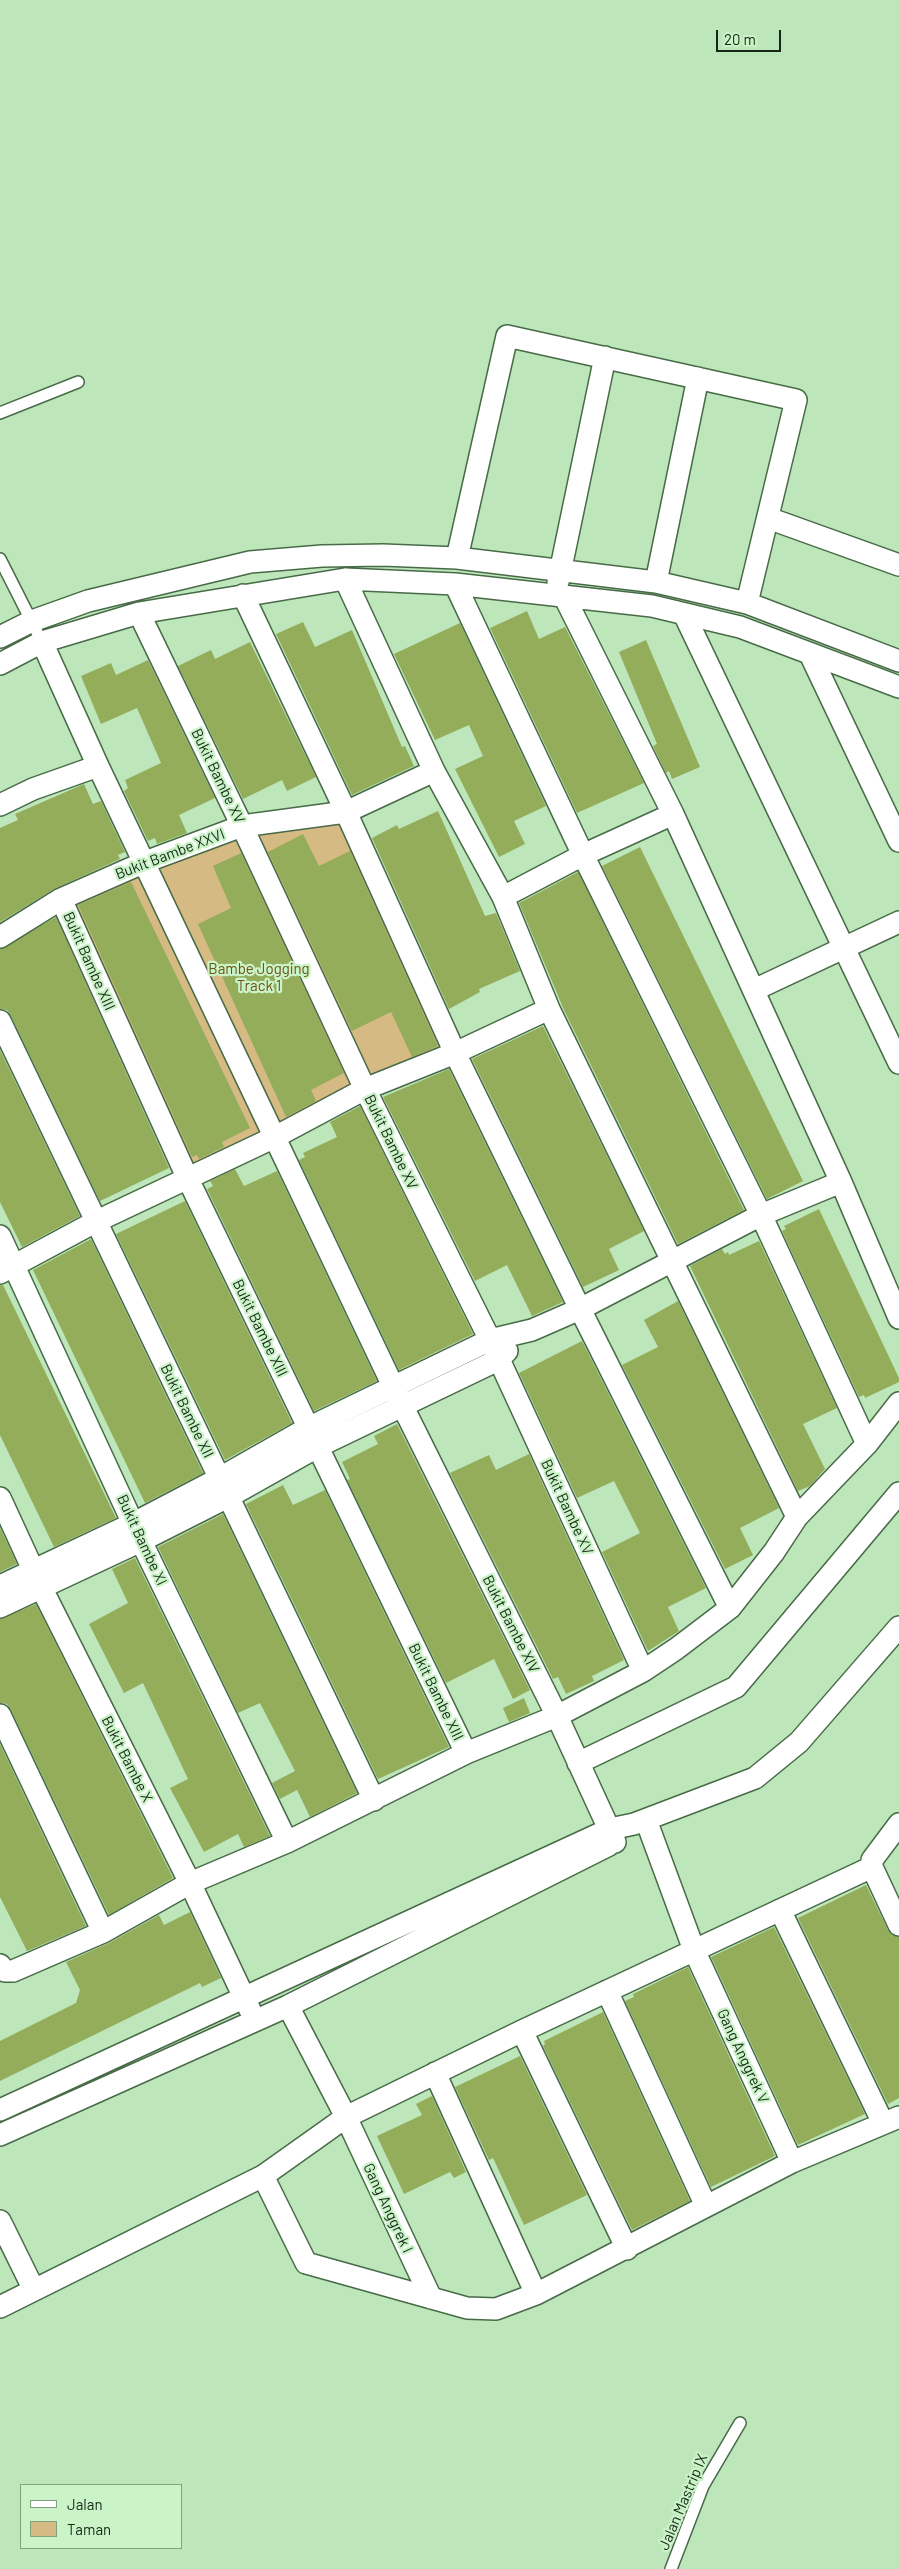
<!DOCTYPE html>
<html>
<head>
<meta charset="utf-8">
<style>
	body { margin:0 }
	#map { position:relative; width:899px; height:2569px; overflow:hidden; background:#bde6bb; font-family:Barlow,sans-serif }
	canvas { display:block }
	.legend { position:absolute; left:20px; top:2484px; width:162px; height:65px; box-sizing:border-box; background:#caf3c8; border:1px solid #82a181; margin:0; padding:6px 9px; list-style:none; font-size:15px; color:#172617 }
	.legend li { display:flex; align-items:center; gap:10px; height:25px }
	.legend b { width:25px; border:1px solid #82a181 }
	.scale { position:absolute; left:716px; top:30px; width:65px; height:22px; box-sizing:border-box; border:2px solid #172617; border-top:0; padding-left:6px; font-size:15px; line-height:18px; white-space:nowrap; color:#172617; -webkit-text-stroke:4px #caf3c8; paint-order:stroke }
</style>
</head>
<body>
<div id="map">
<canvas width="899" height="2569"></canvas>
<ul class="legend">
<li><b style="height:6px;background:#fff"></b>Jalan</li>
<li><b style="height:14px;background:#d6ba84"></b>Taman</li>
</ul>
<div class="scale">20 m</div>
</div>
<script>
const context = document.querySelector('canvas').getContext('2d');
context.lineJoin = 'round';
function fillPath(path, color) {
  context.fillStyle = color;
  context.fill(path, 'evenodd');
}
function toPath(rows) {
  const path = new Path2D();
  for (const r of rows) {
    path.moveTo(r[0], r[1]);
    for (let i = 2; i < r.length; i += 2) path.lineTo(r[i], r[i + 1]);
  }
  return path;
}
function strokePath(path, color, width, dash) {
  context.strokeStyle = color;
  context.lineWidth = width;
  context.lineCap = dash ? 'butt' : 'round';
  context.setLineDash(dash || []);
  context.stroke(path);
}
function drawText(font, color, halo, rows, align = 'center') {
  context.font = font + ' Barlow,sans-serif';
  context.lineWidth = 4.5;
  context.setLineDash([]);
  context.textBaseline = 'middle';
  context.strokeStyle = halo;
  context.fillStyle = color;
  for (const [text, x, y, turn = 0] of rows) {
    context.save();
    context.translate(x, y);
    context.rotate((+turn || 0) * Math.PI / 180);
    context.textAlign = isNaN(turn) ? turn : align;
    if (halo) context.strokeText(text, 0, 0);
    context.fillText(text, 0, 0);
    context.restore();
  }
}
fillPath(toPath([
	[346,812,455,1053,187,1177,61,899,145,862]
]), '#d6ba84');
fillPath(toPath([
	[527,611,539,639,565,627,644,783,577,813,490,628],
	[303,622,315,647,352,630,402,747,405,746,414,766,352,795,276,634],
	[460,623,546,806,514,821,525,844,499,857,455,769,483,756,469,725,435,740,394,654],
	[646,640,700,767,672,779,669,771,666,773,653,746,657,744,619,652],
	[250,642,316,777,287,791,282,780,243,799,178,666,211,650,215,659],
	[148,660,215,798,179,815,187,833,157,844,155,838,148,841,124,791,128,788,125,780,161,763,137,708,101,724,81,676,111,663,116,675],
	[84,784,93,804,101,801,125,852,118,855,120,859,56,888,0,922,0,828,18,820,15,814],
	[438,811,485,916,496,913,520,971,479,989,480,992,449,1009,372,838,397,825,399,829],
	[303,834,319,866,350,851,438,1046,412,1057,391,1012,352,1031,268,852],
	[640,847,803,1181,767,1199,602,866],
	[241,853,344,1073,311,1090,316,1101,286,1117,198,924,231,908,213,866],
	[578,872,744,1210,678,1244,564,1010,519,903],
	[131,882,250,1128,222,1142,224,1147,199,1159,197,1155,192,1157,78,905],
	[56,917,169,1168,100,1201,11,1016,7,1010,0,1009,0,949],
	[543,1026,644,1231,609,1249,619,1270,583,1287,472,1059],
	[0,1050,80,1216,22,1247,0,1202],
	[449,1069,563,1302,532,1316,507,1265,475,1281,383,1097],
	[360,1106,473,1334,399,1370,299,1160,305,1157,303,1153,337,1137,330,1122],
	[235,1169,244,1186,277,1171,377,1381,314,1411,207,1189,213,1186,210,1181],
	[185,1201,292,1423,225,1460,116,1234],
	[819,1209,899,1378,899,1382,865,1398,864,1395,859,1397,782,1231,786,1229,784,1226],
	[91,1239,203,1473,145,1503,33,1270],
	[759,1241,837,1408,803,1424,825,1469,810,1486,798,1491,690,1266,722,1249,725,1254,728,1252,729,1255],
	[0,1285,3,1285,116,1518,54,1547,0,1435],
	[678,1301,779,1508,740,1528,753,1555,725,1569,622,1365,658,1347,644,1320],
	[582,1341,706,1588,668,1607,679,1631,648,1651,602,1552,640,1533,614,1481,577,1498,519,1373],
	[397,1424,530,1690,513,1699,494,1659,446,1683,347,1480,350,1479,342,1462,378,1444,374,1436],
	[529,1454,624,1660,592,1676,594,1681,566,1694,558,1677,553,1679,450,1473,489,1455,496,1470],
	[283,1485,293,1505,325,1490,449,1747,378,1779,246,1504],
	[223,1514,357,1793,310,1817,297,1790,280,1799,272,1783,295,1771,260,1703,238,1713,158,1547],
	[0,1528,17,1564,0,1572],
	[135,1558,270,1836,244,1847,238,1834,204,1852,170,1788,188,1779,143,1683,124,1693,89,1624,128,1603,112,1569],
	[36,1604,173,1878,109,1915,11,1710,7,1704,0,1703,0,1619],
	[524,1698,530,1713,509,1722,503,1708],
	[0,1744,86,1926,27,1951,0,1897],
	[866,1885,888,1930,892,1935,899,1937,899,2098,888,2104,798,1918],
	[190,1912,221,1978,202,1987,200,1983,0,2081,0,2041,76,2003,80,1990,66,1962,109,1943,159,1915,164,1925],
	[774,1927,865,2114,798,2145,711,1957],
	[688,1967,775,2156,711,2187,625,2001,634,1997,633,1994],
	[603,2012,690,2201,632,2230,543,2046,545,2044,544,2041],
	[520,2056,587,2195,524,2225,493,2158,489,2160,455,2087],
	[432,2096,466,2172,454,2178,450,2172,404,2194,377,2136,422,2115,416,2104]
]), '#93ad5b');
const service = toPath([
	[0,413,78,382],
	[0,559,42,642],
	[671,2569,703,2486,740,2423]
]);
const minor = toPath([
	[768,518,899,565],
	[457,558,507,336,796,400,747,603],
	[345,579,434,771,503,897,549,1009,797,1517],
	[558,582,605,357],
	[656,582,698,378],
	[455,584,583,855,761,1215,867,1444],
	[243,595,346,812,455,1053,580,1309,730,1608],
	[564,596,673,814,841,1182,899,1318],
	[139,613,242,826,365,1089,490,1340,643,1671],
	[684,614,899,1063],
	[0,637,32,621,88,601,250,562,322,556,383,555,457,558,656,582,747,603,899,661],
	[42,642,98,766,403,1407,557,1716,615,1842],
	[810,654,899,841],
	[0,664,42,642,139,613,345,579,455,584,652,606,740,627,899,687],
	[0,805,33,789,98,766],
	[503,897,583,855,673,814],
	[61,899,187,1177,466,1753],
	[0,937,61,899,145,862,242,826,346,812,434,771],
	[754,990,899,922],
	[0,1021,374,1800],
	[0,1236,141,1541,287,1842],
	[0,1273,95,1222,275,1137,365,1089,455,1053,549,1009],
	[0,1498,41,1587,190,1883,250,2010],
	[0,1586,134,1523,220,1478,308,1428,490,1340,532,1330,580,1309,761,1215,841,1182],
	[0,1607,141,1541,228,1497,317,1447,498,1360,507,1351],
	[0,1715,103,1932],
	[578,1763,736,1687,899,1493],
	[646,1820,694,1950,792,2162],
	[872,1867,899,1925],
	[780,1910,883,2123],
	[0,1965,5,1971,13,1971,103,1932,190,1883,287,1842,466,1753,557,1716,643,1671,676,1649,730,1608,774,1552,797,1517,867,1444,899,1403],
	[607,1991,706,2206],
	[288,2006,346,2117,431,2298],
	[522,2031,627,2249],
	[435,2073,536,2294],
	[0,2110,610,1829,634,1824,755,1778,799,1742,899,1627],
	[0,2135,288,2006,609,1845],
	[263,2176,306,2263,467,2308,496,2309,536,2294,792,2162,899,2117],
	[0,2221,34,2290],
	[0,2307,263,2176,346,2117,522,2031,872,1867,872,1860,899,1824]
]);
strokePath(service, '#476b46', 14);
strokePath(minor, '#476b46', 24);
strokePath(service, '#fff', 11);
strokePath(minor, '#fff', 21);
drawText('15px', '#172617', '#caf3c8', [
	["Bukit Bambe XV",218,776,64],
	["Bukit Bambe XXVI",170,854,-21],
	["Bukit Bambe XIII",89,961,66],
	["Bukit Bambe XV",391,1142,64],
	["Bukit Bambe XIII",260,1328,64],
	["Bukit Bambe XII",187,1411,64],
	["Bukit Bambe XV",567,1507,65],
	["Bukit Bambe XI",142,1540,65],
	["Bukit Bambe XIV",511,1624,63],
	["Bukit Bambe XIII",436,1692,64],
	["Bukit Bambe X",127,1759,63],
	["Gang Anggrek V",743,2056,65],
	["Gang Anggrek I",388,2208,65],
	["Jalan Mastrip IX",683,2502,-67]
]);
drawText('15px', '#6e5313', '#caf3c8', [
	["Bambe Jogging",259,969],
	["Track 1",259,986]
]);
</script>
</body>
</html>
